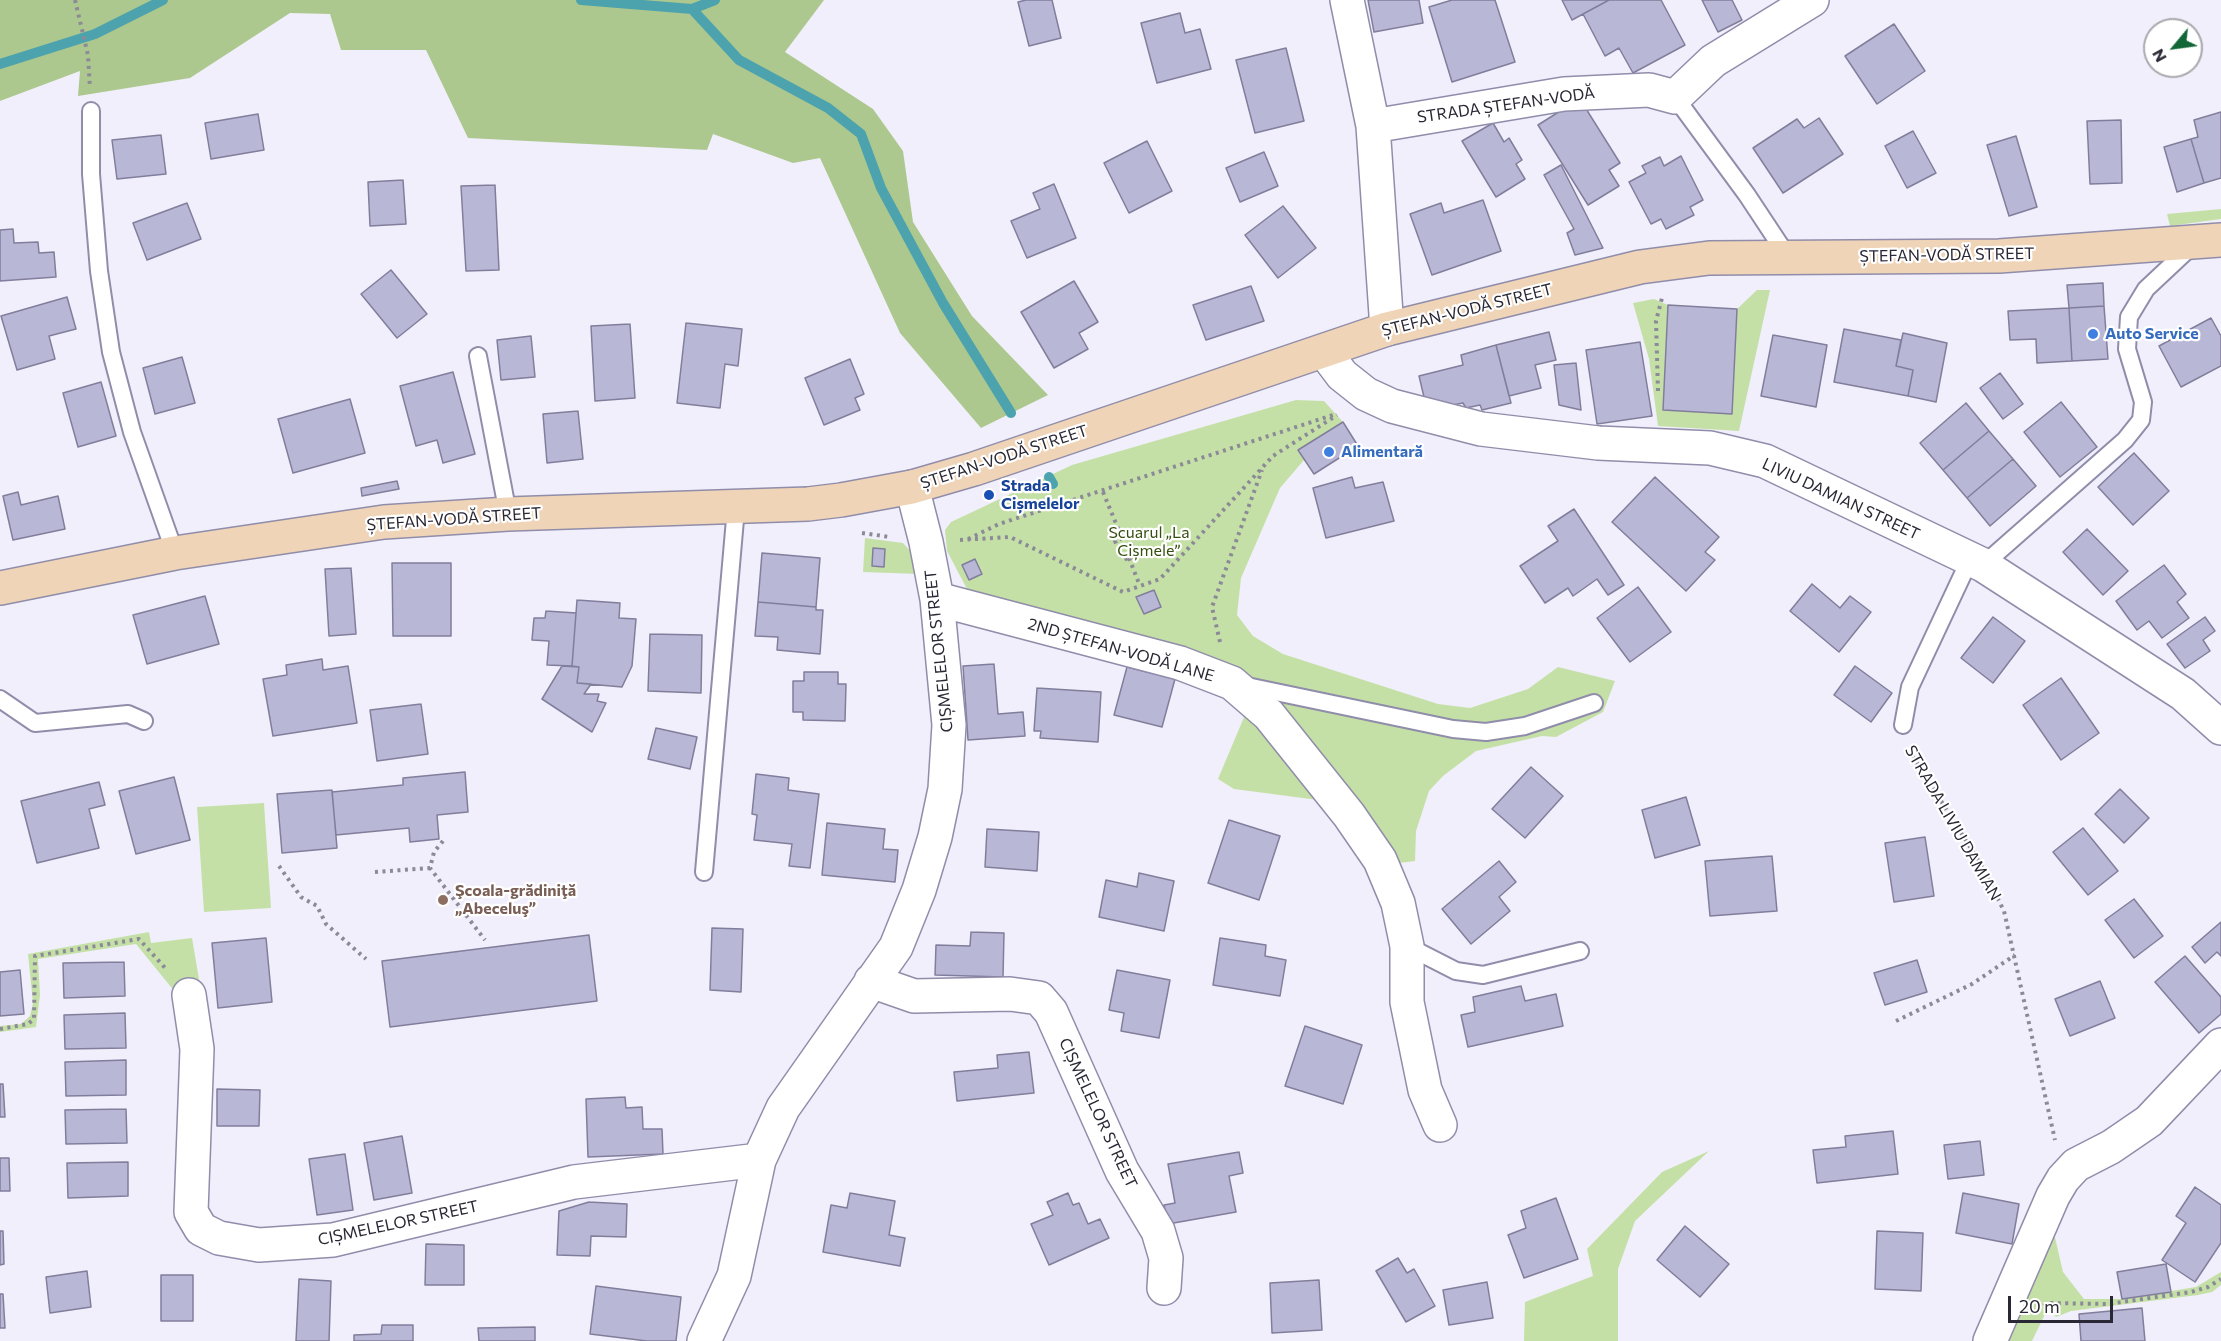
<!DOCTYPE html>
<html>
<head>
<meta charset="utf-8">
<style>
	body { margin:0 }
	#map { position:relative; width:2221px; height:1341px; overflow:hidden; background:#f1effc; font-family:Commissioner,sans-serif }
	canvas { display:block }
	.north { position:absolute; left:2143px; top:18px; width:60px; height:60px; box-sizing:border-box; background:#fff; border:2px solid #a9a9ae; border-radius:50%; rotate:241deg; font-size:16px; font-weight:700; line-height:24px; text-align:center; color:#292834 }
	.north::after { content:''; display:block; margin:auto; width:21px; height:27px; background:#126637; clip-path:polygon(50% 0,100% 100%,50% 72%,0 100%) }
	.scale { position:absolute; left:2008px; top:1296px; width:105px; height:27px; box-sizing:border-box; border:3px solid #292834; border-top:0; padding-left:8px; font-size:18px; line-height:21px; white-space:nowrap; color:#292834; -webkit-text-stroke:4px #fff; paint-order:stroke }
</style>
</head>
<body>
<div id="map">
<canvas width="2221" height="1341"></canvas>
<div class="north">N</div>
<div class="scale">20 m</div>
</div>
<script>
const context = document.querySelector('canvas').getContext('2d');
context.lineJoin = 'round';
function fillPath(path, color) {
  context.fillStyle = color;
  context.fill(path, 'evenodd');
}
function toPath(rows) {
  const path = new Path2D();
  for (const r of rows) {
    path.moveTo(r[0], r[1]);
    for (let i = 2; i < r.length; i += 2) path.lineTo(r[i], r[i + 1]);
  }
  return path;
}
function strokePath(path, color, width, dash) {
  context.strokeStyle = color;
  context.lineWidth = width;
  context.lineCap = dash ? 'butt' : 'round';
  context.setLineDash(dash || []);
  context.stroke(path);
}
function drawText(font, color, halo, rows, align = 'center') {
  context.font = font + ' Commissioner,sans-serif';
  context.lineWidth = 4.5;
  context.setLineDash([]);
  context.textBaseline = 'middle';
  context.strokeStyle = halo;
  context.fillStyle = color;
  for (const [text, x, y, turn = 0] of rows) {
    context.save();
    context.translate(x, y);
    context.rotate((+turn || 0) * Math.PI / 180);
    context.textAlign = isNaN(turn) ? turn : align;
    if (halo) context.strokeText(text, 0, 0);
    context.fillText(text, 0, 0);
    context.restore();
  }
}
fillPath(toPath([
	[2221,209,2221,219,2170,226,2167,214],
	[1757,290,1770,290,1739,431,1658,426,1649,359,1633,303,1654,299,1668,305,1732,413,1737,309],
	[1296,400,1324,401,1343,422,1298,450,1304,460,1280,488,1241,578,1237,615,1253,636,1283,654,1438,704,1470,708,1528,689,1558,667,1615,681,1603,712,1556,737,1542,736,1476,751,1443,776,1429,791,1416,831,1415,861,1399,863,1268,698,1230,668,967,589,947,551,945,530,951,522,1072,465],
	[865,538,903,543,915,556,919,574,863,572],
	[1247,710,1318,800,1234,789,1218,779],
	[264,803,271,908,204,912,197,807],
	[149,932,151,943,192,938,200,985,175,992,136,944,38,959,40,995,36,1027,0,1032,0,1026,21,1024,30,1016,33,1003,28,954],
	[1709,1151,1635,1221,1618,1269,1618,1341,1524,1341,1525,1302,1593,1276,1587,1249,1662,1172],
	[2076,1188,2054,1233,2063,1272,2084,1299,2122,1299,2196,1287,2221,1272,2221,1285,2212,1292,2198,1295,2071,1311,2056,1317,2048,1308,2032,1341,1999,1341,2052,1221]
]), '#c5e0a7');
fillPath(toPath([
	[0,0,824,0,785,52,873,109,903,151,913,222,972,316,1048,395,981,428,900,333,820,158,793,163,713,134,707,150,468,138,426,50,341,50,330,14,290,13,190,78,78,96,80,71,0,101]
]), '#adc88f');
strokePath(toPath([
	[581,0,692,9,715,0],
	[692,9,739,60,828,108,861,134,881,188,943,303,1011,413],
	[0,64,95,34,163,0],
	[1049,477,1053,484]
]), '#4da3ad', 10);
const building = toPath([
	[1026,0,1052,0,1061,38,1029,46,1018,2,1026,0],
	[1368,0,1419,0,1423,23,1374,32,1368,0],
	[1452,0,1495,0,1515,62,1452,82,1429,7,1452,0],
	[1562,0,1609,0,1572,20,1562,0],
	[1609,0,1661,0,1685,45,1633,73,1619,48,1605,56,1583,14,1609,0],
	[1702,0,1732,0,1742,20,1718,32,1702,0],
	[1180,13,1185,33,1200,29,1211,69,1157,83,1141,23,1180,13],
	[1894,24,1925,71,1877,104,1845,56,1894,24],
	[1286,48,1304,121,1255,133,1236,60,1286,48],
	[1583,104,1620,163,1609,170,1619,186,1588,205,1538,125,1565,108,1583,104],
	[2221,112,2221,178,2204,183,2191,139,2198,137,2194,120,2221,112],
	[258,114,264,150,211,159,205,123,258,114],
	[1819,118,1843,154,1783,193,1753,148,1797,119,1804,128,1819,118],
	[2121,120,2122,183,2090,184,2087,121,2121,120],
	[1493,123,1504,142,1509,138,1522,160,1516,164,1525,179,1496,197,1462,141,1493,123],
	[1913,131,1936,173,1907,188,1885,146,1913,131],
	[161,135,166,174,117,179,112,140,161,135],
	[2016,136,2037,207,2009,216,1987,145,2016,136],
	[2191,139,2204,183,2177,192,2164,147,2191,139],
	[1147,141,1172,191,1129,213,1104,163,1147,141],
	[1264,152,1278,186,1240,202,1226,168,1264,152],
	[1681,156,1703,200,1690,207,1694,215,1666,229,1661,219,1651,224,1629,182,1646,173,1642,166,1660,157,1664,166,1681,156],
	[1561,165,1603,248,1575,255,1567,233,1574,229,1544,175,1561,165],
	[403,180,406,224,370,226,368,182,403,180],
	[1054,184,1076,238,1027,258,1011,221,1040,209,1033,193,1054,184],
	[495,185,499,270,466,271,461,186,495,185],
	[1483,200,1501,251,1432,275,1410,214,1441,203,1444,213,1483,200],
	[187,203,201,239,147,260,133,223,187,203],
	[1283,206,1316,248,1278,278,1245,235,1283,206],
	[13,229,14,243,38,242,39,253,54,252,56,277,0,281,0,230,13,229],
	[391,270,427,314,397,338,361,294,391,270],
	[1074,281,1098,322,1079,333,1088,349,1054,368,1021,312,1074,281],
	[2103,283,2104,306,2069,308,2067,285,2103,283],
	[1251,286,1264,321,1206,340,1193,305,1251,286],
	[67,297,76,329,49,336,55,359,17,370,1,316,67,297],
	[1668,305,1737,309,1732,414,1663,410,1668,305],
	[2104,306,2108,359,2072,361,2069,308,2104,306],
	[2069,308,2072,361,2037,363,2036,339,2010,340,2008,311,2069,308],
	[2211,318,2221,336,2221,366,2181,387,2159,346,2211,318],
	[686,323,742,329,738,366,725,364,720,408,677,403,686,323],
	[630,324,635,398,595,401,591,326,630,324],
	[1844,329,1901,340,1896,366,1913,370,1908,396,1834,382,1844,329],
	[1549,332,1556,360,1535,365,1541,388,1509,396,1496,345,1549,332],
	[1903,333,1947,343,1936,402,1908,396,1913,370,1896,366,1903,333],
	[1773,335,1827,345,1816,407,1761,396,1773,335],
	[531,336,535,377,501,380,497,340,531,336],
	[1640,342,1652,416,1597,424,1586,350,1640,342],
	[1496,345,1511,403,1482,410,1480,405,1466,408,1463,403,1453,405,1424,397,1419,376,1463,365,1461,355,1496,345],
	[182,357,195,403,155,414,143,368,182,357],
	[850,359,864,394,855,398,860,410,824,425,805,378,850,359],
	[1576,363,1581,410,1559,405,1554,365,1576,363],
	[453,372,475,454,443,463,437,440,416,446,400,386,453,372],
	[2000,373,2023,404,2003,419,1980,388,2000,373],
	[101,382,116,436,78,447,63,393,101,382],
	[350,399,365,453,293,473,278,419,350,399],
	[2061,402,2097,447,2060,477,2024,432,2061,402],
	[1966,403,1989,431,1943,470,1920,443,1966,403],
	[578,411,583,459,547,463,543,414,578,411],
	[1343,422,1358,446,1314,474,1298,450,1343,422],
	[1989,431,2013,459,1967,498,1943,470,1989,431],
	[2134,453,2169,491,2133,525,2098,487,2134,453],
	[2013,459,2036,486,1990,526,1967,498,2013,459],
	[1352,477,1355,488,1383,482,1394,521,1326,538,1313,488,1352,477],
	[1655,477,1719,537,1705,552,1715,560,1686,591,1612,522,1655,477],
	[397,481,399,489,362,496,361,488,397,481],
	[18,492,21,505,58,496,65,529,13,540,3,496,18,492],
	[1574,509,1624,585,1608,595,1597,579,1573,596,1568,588,1545,603,1520,566,1558,541,1548,526,1574,509],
	[2087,529,2128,571,2103,595,2063,552,2087,529],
	[873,548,885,549,884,567,872,566,873,548],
	[762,553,820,558,816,607,758,602,762,553],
	[975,559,982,574,969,580,962,565,975,559],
	[392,563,451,563,451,636,393,636,392,563],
	[2164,565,2186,594,2177,602,2189,618,2162,638,2149,621,2137,630,2116,601,2164,565],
	[351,568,356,634,329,636,325,569,351,568],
	[1812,584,1840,608,1850,596,1871,612,1839,652,1790,611,1812,584],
	[1638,587,1671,632,1630,662,1597,618,1638,587],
	[1154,590,1161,607,1144,614,1136,597,1154,590],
	[205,596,219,644,147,664,133,615,205,596],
	[577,600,620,603,619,618,636,619,632,666,622,687,577,683,579,667,572,666,577,600],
	[758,602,816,607,816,610,823,610,820,654,777,650,778,637,755,636,758,602],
	[546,611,576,613,572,666,547,665,549,641,532,640,534,618,545,618,546,611],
	[1993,617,2025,641,1993,683,1961,658,1993,617],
	[2205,617,2215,631,2203,640,2210,651,2185,668,2167,644,2205,617],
	[650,634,702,635,701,693,648,691,650,634],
	[322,659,323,670,348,666,357,723,273,736,263,679,287,675,286,665,322,659],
	[994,664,998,714,1023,712,1025,736,968,740,963,666,994,664],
	[562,666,579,667,577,683,591,684,584,694,599,694,597,701,606,703,592,732,542,699,562,666],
	[1855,666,1892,693,1871,722,1834,695,1855,666],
	[1127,667,1175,679,1162,727,1114,715,1127,667],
	[804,672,838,672,838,684,846,684,845,721,803,720,803,712,793,712,793,681,804,681,804,672],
	[2061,678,2099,733,2061,760,2023,705,2061,678],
	[1037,688,1101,692,1098,742,1040,738,1041,731,1034,731,1037,688],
	[421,704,428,754,377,761,370,710,421,704],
	[656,728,697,737,690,769,648,759,656,728],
	[1531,767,1563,796,1525,838,1492,809,1531,767],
	[465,772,468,812,437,815,439,839,410,842,409,828,336,835,332,792,403,785,403,778,465,772],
	[756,774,789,778,788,790,819,794,810,868,789,866,792,844,754,840,757,815,752,814,756,774],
	[174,777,190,840,136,854,119,791,174,777],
	[99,782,105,805,89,809,99,848,37,863,21,801,99,782],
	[2120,789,2149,818,2124,843,2095,814,2120,789],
	[332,790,337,848,282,853,277,794,332,790],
	[1686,797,1700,845,1655,858,1642,810,1686,797],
	[1229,820,1280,836,1259,900,1208,883,1229,820],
	[827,823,885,829,883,849,898,850,895,882,822,875,827,823],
	[2083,828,2118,871,2088,895,2053,852,2083,828],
	[987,829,1039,832,1037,871,985,867,987,829],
	[1925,837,1934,896,1894,902,1885,843,1925,837],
	[1772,856,1777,911,1710,916,1705,861,1772,856],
	[1499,861,1516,882,1499,897,1510,911,1471,944,1442,909,1499,861],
	[1139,873,1174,881,1164,931,1099,917,1106,880,1137,887,1139,873],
	[2134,899,2163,936,2134,958,2105,920,2134,899],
	[2221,922,2221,956,2217,952,2205,963,2192,947,2221,922],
	[712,928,743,929,741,992,710,990,712,928],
	[971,932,1004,933,1003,977,935,975,936,945,970,946,971,932],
	[589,935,597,1001,390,1027,382,961,589,935],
	[266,938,272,1002,218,1008,212,943,266,938],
	[1220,938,1266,945,1265,956,1286,960,1280,996,1213,985,1220,938],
	[2185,956,2221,997,2221,1014,2199,1033,2155,982,2185,956],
	[1917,960,1927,992,1885,1005,1874,973,1917,960],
	[124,962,125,996,64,998,63,963,124,962],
	[20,970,24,1014,0,1016,0,972,20,970],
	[1117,970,1170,980,1159,1038,1121,1031,1124,1013,1109,1010,1117,970],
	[2100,981,2115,1018,2070,1036,2055,999,2100,981],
	[1521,986,1525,1001,1556,994,1563,1026,1468,1047,1461,1015,1475,1012,1473,997,1521,986],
	[125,1013,126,1048,65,1049,64,1015,125,1013],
	[1305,1026,1362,1045,1343,1104,1285,1086,1305,1026],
	[1029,1052,1034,1093,957,1101,954,1072,998,1068,997,1055,1029,1052],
	[126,1060,126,1095,66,1096,65,1062,126,1060],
	[0,1084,3,1084,5,1117,0,1117,0,1084],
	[217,1089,260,1090,259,1126,217,1126,217,1089],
	[625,1097,626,1108,642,1107,643,1129,662,1129,663,1154,588,1157,586,1099,625,1097],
	[126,1109,127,1143,66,1144,65,1110,126,1109],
	[1893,1131,1898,1174,1817,1183,1813,1150,1846,1147,1845,1136,1893,1131],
	[402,1136,412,1193,374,1200,364,1143,402,1136],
	[1980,1141,1984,1175,1948,1179,1944,1145,1980,1141],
	[1239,1152,1243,1173,1229,1176,1236,1212,1168,1224,1164,1205,1175,1203,1168,1164,1239,1152],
	[345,1154,353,1210,317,1215,309,1159,345,1154],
	[0,1158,9,1158,10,1191,0,1191,0,1158],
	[128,1162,128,1196,68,1198,67,1163,128,1162],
	[2195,1187,2221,1205,2221,1243,2195,1282,2162,1260,2186,1223,2176,1216,2195,1187],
	[850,1193,895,1201,889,1235,905,1238,900,1266,823,1252,831,1205,847,1208,850,1193],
	[1068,1193,1073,1205,1079,1203,1088,1224,1100,1219,1109,1238,1049,1265,1031,1224,1053,1215,1047,1202,1068,1193],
	[1963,1193,2019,1204,2012,1244,1956,1233,1963,1193],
	[1556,1198,1578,1259,1524,1278,1508,1235,1526,1228,1521,1211,1556,1198],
	[589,1202,627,1204,626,1237,591,1236,590,1256,557,1255,559,1211,589,1202],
	[1685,1226,1729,1264,1700,1297,1657,1260,1685,1226],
	[0,1231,3,1231,4,1264,0,1265,0,1231],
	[1877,1231,1923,1233,1921,1291,1875,1289,1877,1231],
	[426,1244,464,1245,464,1285,425,1285,426,1244],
	[1398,1258,1407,1273,1414,1269,1435,1306,1406,1322,1376,1271,1398,1258],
	[2166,1264,2171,1292,2122,1299,2117,1272,2166,1264],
	[87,1271,91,1307,50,1313,46,1277,87,1271],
	[161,1275,193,1275,193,1321,161,1321,161,1275],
	[299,1279,331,1281,329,1341,296,1341,299,1279],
	[1319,1280,1322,1330,1272,1333,1270,1283,1319,1280],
	[1487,1282,1493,1318,1449,1325,1443,1290,1487,1282],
	[596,1286,681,1297,676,1341,647,1341,590,1334,596,1286],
	[0,1294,3,1294,5,1328,0,1328,0,1294],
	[2142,1308,2145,1341,2081,1341,2079,1314,2142,1308],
	[382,1325,413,1325,413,1341,354,1341,354,1335,381,1334,382,1325],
	[535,1327,535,1341,479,1341,478,1328,535,1327]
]);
fillPath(building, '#b9b7d6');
strokePath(building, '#817e9c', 1.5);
const lane = toPath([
	[1675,97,1747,195,1788,257],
	[91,111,91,174,99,271,111,352,132,432,175,553],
	[478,356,508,514],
	[1983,565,2125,440,2141,420,2143,402,2127,349,2129,317,2146,289,2194,244],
	[1242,685,1453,729,1486,732,1525,726,1594,703],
	[0,699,35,723,128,714,144,721],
	[1903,725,1910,687,1970,559],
	[704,872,736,508],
	[1407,946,1456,971,1483,975,1580,951]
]);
const street = toPath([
	[1347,0,1373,126,1387,329],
	[1373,126,1564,94,1649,90,1675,97,1713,61,1812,0],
	[1324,351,1342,375,1366,394,1392,406,1481,429,1598,443,1710,448,1765,461,1983,565,2183,694,2221,728],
	[937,599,1180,663,1232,683,1269,715,1349,815,1380,860,1398,903,1407,946,1407,1002,1425,1090,1440,1125],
	[871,981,914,996,1010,994,1039,998,1051,1012,1122,1171,1158,1231,1166,1258,1164,1288],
	[189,995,197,1049,191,1212,201,1229,219,1238,259,1245,333,1240,574,1182,759,1160],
	[704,1341,734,1276,759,1160,783,1108,896,947,919,890,935,837,945,789,949,725,937,599,926,542,912,487],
	[1990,1341,2053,1196,2063,1179,2076,1165,2111,1147,2149,1121,2221,1045]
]);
const secondary = toPath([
	[0,588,175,553,384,522,508,514,808,504,841,500,912,487,974,469,1387,329,1640,267,1709,258,1999,256,2221,240]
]);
strokePath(lane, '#908daa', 20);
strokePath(street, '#908daa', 36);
strokePath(secondary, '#908daa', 36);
strokePath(toPath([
	[75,0,88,55,90,88],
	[1658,391,1656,321,1662,298],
	[1103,492,1122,538],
	[862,533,890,537],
	[1128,536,1136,555,1123,560,1115,541,1128,536],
	[968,539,999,524,1336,414],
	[960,540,1010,537,1123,592,1160,579,1273,456,1337,415],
	[1129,558,1140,586],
	[1220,642,1212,607,1262,470],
	[1909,750,1980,863,2004,911,2055,1140],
	[443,841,434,852,430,868,485,940],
	[279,866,301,897,317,906,326,924,366,959],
	[375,872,430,868],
	[1896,1021,1972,984,2015,955],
	[0,1029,28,1024,34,1019,35,956,139,939,167,970],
	[2044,1306,2047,1303,2108,1304,2191,1292,2208,1287,2221,1279]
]), '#8b8a96', 4, [3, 4.5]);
strokePath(lane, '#fff', 16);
strokePath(street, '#fff', 33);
strokePath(secondary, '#f0d4b7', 33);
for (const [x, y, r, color] of [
	[2093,334,6,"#3f7fe0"],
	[1329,452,6,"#3f7fe0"],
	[989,495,6,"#1a4fb4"],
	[443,900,6,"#8d6e63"]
]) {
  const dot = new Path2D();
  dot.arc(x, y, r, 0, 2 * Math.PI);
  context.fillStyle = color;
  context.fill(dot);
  strokePath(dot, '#fff', 2);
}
drawText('16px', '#292834', '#fff', [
	["STRADA ȘTEFAN-VODĂ",1506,105,-8],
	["ȘTEFAN-VODĂ STREET",1947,255,-1],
	["ȘTEFAN-VODĂ STREET",1467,310,-14],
	["ȘTEFAN-VODĂ STREET",1004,457,-18],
	["LIVIU DAMIAN STREET",1841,499,25],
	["ȘTEFAN-VODĂ STREET",454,519,-4],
	["2ND ȘTEFAN-VODĂ LANE",1121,650,16],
	["CIȘMELELOR STREET",939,651,-96],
	["STRADA LIVIU DAMIAN",1953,823,60],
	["CIȘMELELOR STREET",1098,1113,65],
	["CIȘMELELOR STREET",398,1223,-12]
]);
drawText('bold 16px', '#366cbe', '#fff', [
	["Auto Service",2105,334],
	["Alimentară",1341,452]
], 'left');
drawText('bold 16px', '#164399', '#fff', [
	["Strada",1001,486],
	["Cișmelelor",1001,504]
], 'left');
drawText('16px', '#364e10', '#fff', [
	["Scuarul „La",1149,533],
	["Cișmele”",1149,551]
]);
drawText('bold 16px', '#785e54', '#fff', [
	["Şcoala-grădiniţă",455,891],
	["„Abeceluş”",455,909]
], 'left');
</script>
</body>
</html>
